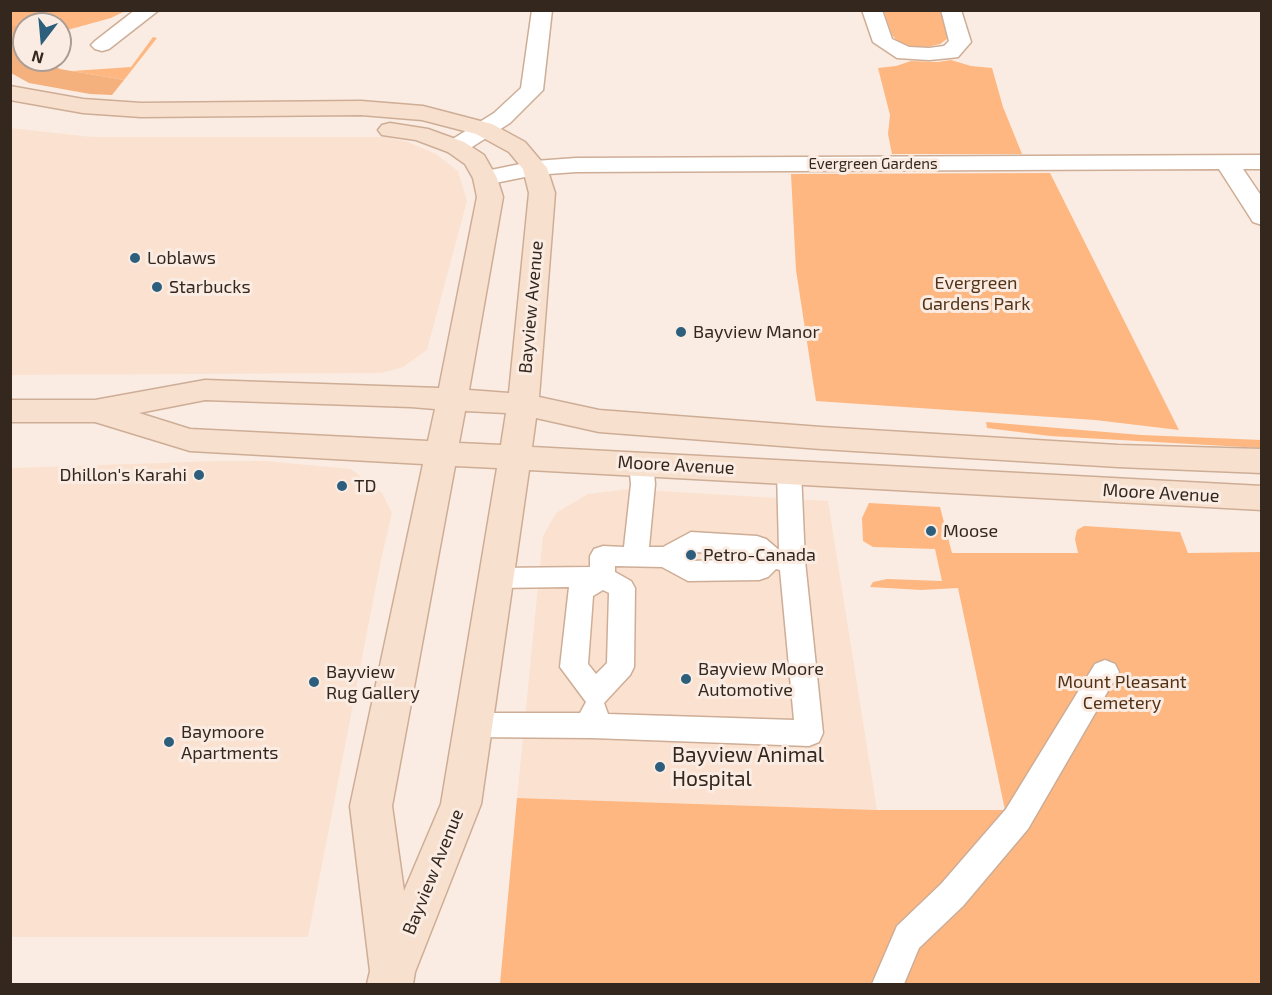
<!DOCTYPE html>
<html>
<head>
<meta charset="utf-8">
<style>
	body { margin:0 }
	#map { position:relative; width:1272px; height:995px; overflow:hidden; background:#faece2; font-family:"Exo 2",sans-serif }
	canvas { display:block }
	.frame { position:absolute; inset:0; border:12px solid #34271e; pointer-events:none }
	.north { position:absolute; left:12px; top:12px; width:60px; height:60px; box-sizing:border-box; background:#faece2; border:2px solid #ab9d94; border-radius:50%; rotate:196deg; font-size:16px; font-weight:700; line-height:24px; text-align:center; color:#34271e }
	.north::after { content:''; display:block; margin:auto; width:21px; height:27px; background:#2d5e7c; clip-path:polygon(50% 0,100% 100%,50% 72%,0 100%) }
</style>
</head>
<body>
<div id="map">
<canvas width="1272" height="995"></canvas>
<div class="frame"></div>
<div class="north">N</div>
</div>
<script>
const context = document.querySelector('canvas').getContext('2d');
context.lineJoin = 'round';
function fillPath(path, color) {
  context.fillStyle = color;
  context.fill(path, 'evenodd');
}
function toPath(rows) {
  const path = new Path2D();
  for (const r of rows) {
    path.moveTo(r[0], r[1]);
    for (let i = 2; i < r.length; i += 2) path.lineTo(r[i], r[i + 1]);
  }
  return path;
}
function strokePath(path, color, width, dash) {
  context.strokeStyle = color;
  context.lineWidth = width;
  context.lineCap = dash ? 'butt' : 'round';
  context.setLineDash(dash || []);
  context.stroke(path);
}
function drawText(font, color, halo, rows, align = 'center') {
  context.font = font + ' "Exo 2",sans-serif';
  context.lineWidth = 6;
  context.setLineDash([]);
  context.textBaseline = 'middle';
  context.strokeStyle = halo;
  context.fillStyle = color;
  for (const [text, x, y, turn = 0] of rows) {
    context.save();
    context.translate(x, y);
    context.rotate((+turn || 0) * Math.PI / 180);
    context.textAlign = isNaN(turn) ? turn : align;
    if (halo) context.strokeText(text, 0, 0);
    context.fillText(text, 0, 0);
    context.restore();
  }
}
fillPath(toPath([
	[10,128,92,137,386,137,408,142,436,154,458,171,467,201,427,350,403,367,382,373,11,375],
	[218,461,266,461,351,469,382,493,392,513,381,560,308,937,11,937,11,468],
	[628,489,828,501,877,810,517,798,543,536,556,513,588,494]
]), '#fbe2d0');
fillPath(toPath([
	[10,11,125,11,111,18,60,32,60,24,24,24,24,36,16,26,11,26],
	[884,11,940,11,947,31,947,39,940,44,927,47,910,46,898,42,892,35],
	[153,37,157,38,124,80,72,71,131,67],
	[951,60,971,66,992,68,1003,107,1022,154,892,154,888,134,890,115,878,68,896,66,911,61,938,62],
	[1050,173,1179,430,1095,420,816,401,796,270,791,174],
	[986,422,1141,435,1261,440,1261,448,1050,436,987,428],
	[869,503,940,507,952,553,1078,553,1075,539,1077,530,1084,526,1180,532,1188,553,1261,552,1261,984,500,984,517,798,877,810,1005,810,958,588,921,590,870,587,873,582,887,579,942,581,935,549,873,547,863,541,862,518]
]), '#feb781');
fillPath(toPath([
	[11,26,16,26,24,36,24,60,43,60,60,69,124,80,112,95,90,94,29,83,11,73]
]), '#f4b17e');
const lane = toPath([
	[641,455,649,457,653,463,655,484,649,547,663,547,691,532,757,536,766,539,779,550,777,471,781,465,789,462,797,465,801,471,805,561,823,733,819,742,809,746,592,738,472,737,462,734,458,725,462,716,472,713,580,713,586,702,560,667,569,587,496,588,487,585,483,578,487,571,496,568,590,567,590,556,594,549,603,546,624,547,631,484,629,463,633,457,641,455],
	[695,552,751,555,754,559,692,561,687,557,695,552],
	[615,566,662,567,688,581,759,580,768,577,776,569,780,570,794,720,608,714,604,703,630,675,634,667,635,588,631,581,615,572,615,566],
	[603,590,609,593,607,663,596,674,588,664,593,596,603,590],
	[1105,660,1115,664,1119,672,1028,829,963,906,919,948,904,984,872,984,897,926,941,884,1006,809,1095,664,1105,660]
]);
const street = toPath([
	[135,10,159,10,109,49,102,51,95,49,91,45,95,41,135,10],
	[532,10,552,10,543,90,510,123,464,152,456,154,448,152,444,147,448,142,494,113,521,88,532,10],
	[862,10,882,10,892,39,909,47,929,48,944,46,949,41,941,10,961,10,971,42,958,57,950,58,929,60,897,58,873,42,862,10],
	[1262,155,1262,169,1243,169,1262,197,1262,225,1253,222,1219,169,576,172,535,175,485,185,476,183,473,178,476,173,535,161,576,158,1262,155]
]);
const secondary = toPath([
	[10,86,83,99,141,103,361,101,423,106,492,124,525,142,547,168,555,193,539,397,599,410,821,427,1118,445,1262,449,1262,473,1118,467,821,449,599,432,536,418,532,447,1262,486,1262,510,529,470,481,804,415,972,413,984,367,984,370,971,350,806,423,464,190,451,95,422,10,422,10,400,95,400,205,380,439,388,477,197,473,178,465,164,448,152,416,140,382,135,378,130,382,125,390,123,428,129,464,142,484,155,497,178,503,197,469,390,509,393,529,193,523,169,509,152,476,134,422,120,361,115,141,117,83,113,10,100,10,86],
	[205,400,411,407,435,409,428,441,190,429,139,413,205,400],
	[465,411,506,413,501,445,459,443,465,411],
	[455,466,497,468,441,804,404,891,392,806,455,466]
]);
strokePath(lane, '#cead96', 3);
strokePath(street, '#cead96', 3);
strokePath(secondary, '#cead96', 3);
fillPath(lane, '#fff');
fillPath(street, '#fff');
fillPath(secondary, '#f8e0ce');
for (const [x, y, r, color] of [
	[135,258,6,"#2d5e7c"],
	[157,287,6,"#2d5e7c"],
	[681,332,6,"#2d5e7c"],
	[199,475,6,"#2d5e7c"],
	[342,486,6,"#2d5e7c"],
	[931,531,6,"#2d5e7c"],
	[691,555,6,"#2d5e7c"],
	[686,679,6,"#2d5e7c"],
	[314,682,6,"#2d5e7c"],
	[169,742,6,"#2d5e7c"],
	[660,767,6,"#2d5e7c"]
]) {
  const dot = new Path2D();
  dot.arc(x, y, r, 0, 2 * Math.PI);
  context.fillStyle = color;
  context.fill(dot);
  strokePath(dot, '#faece2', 2);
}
drawText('15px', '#34271e', '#faece2', [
	["Evergreen Gardens",873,164]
]);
drawText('18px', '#34271e', '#faece2', [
	["Loblaws",147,258],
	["Starbucks",169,287],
	["Bayview Manor",693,332],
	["Dhillon's Karahi",187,475,"right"],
	["TD",354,486],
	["Moose",943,531],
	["Petro-Canada",703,555],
	["Bayview Moore",698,669],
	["Automotive",698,690],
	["Bayview",326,672],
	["Rug Gallery",326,693],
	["Baymoore",181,732],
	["Apartments",181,753]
], 'left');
drawText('18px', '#533216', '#faece2', [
	["Evergreen",976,283],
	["Gardens Park",976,304],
	["Mount Pleasant",1122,682],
	["Cemetery",1122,703]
]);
drawText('18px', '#34271e', '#faece2', [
	["Bayview Avenue",531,307,-85],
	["Moore Avenue",676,465,3],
	["Moore Avenue",1161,493,3],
	["Bayview Avenue",433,872,-68]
]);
drawText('21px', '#34271e', '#faece2', [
	["Bayview Animal",672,755],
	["Hospital",672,779]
], 'left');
</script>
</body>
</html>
